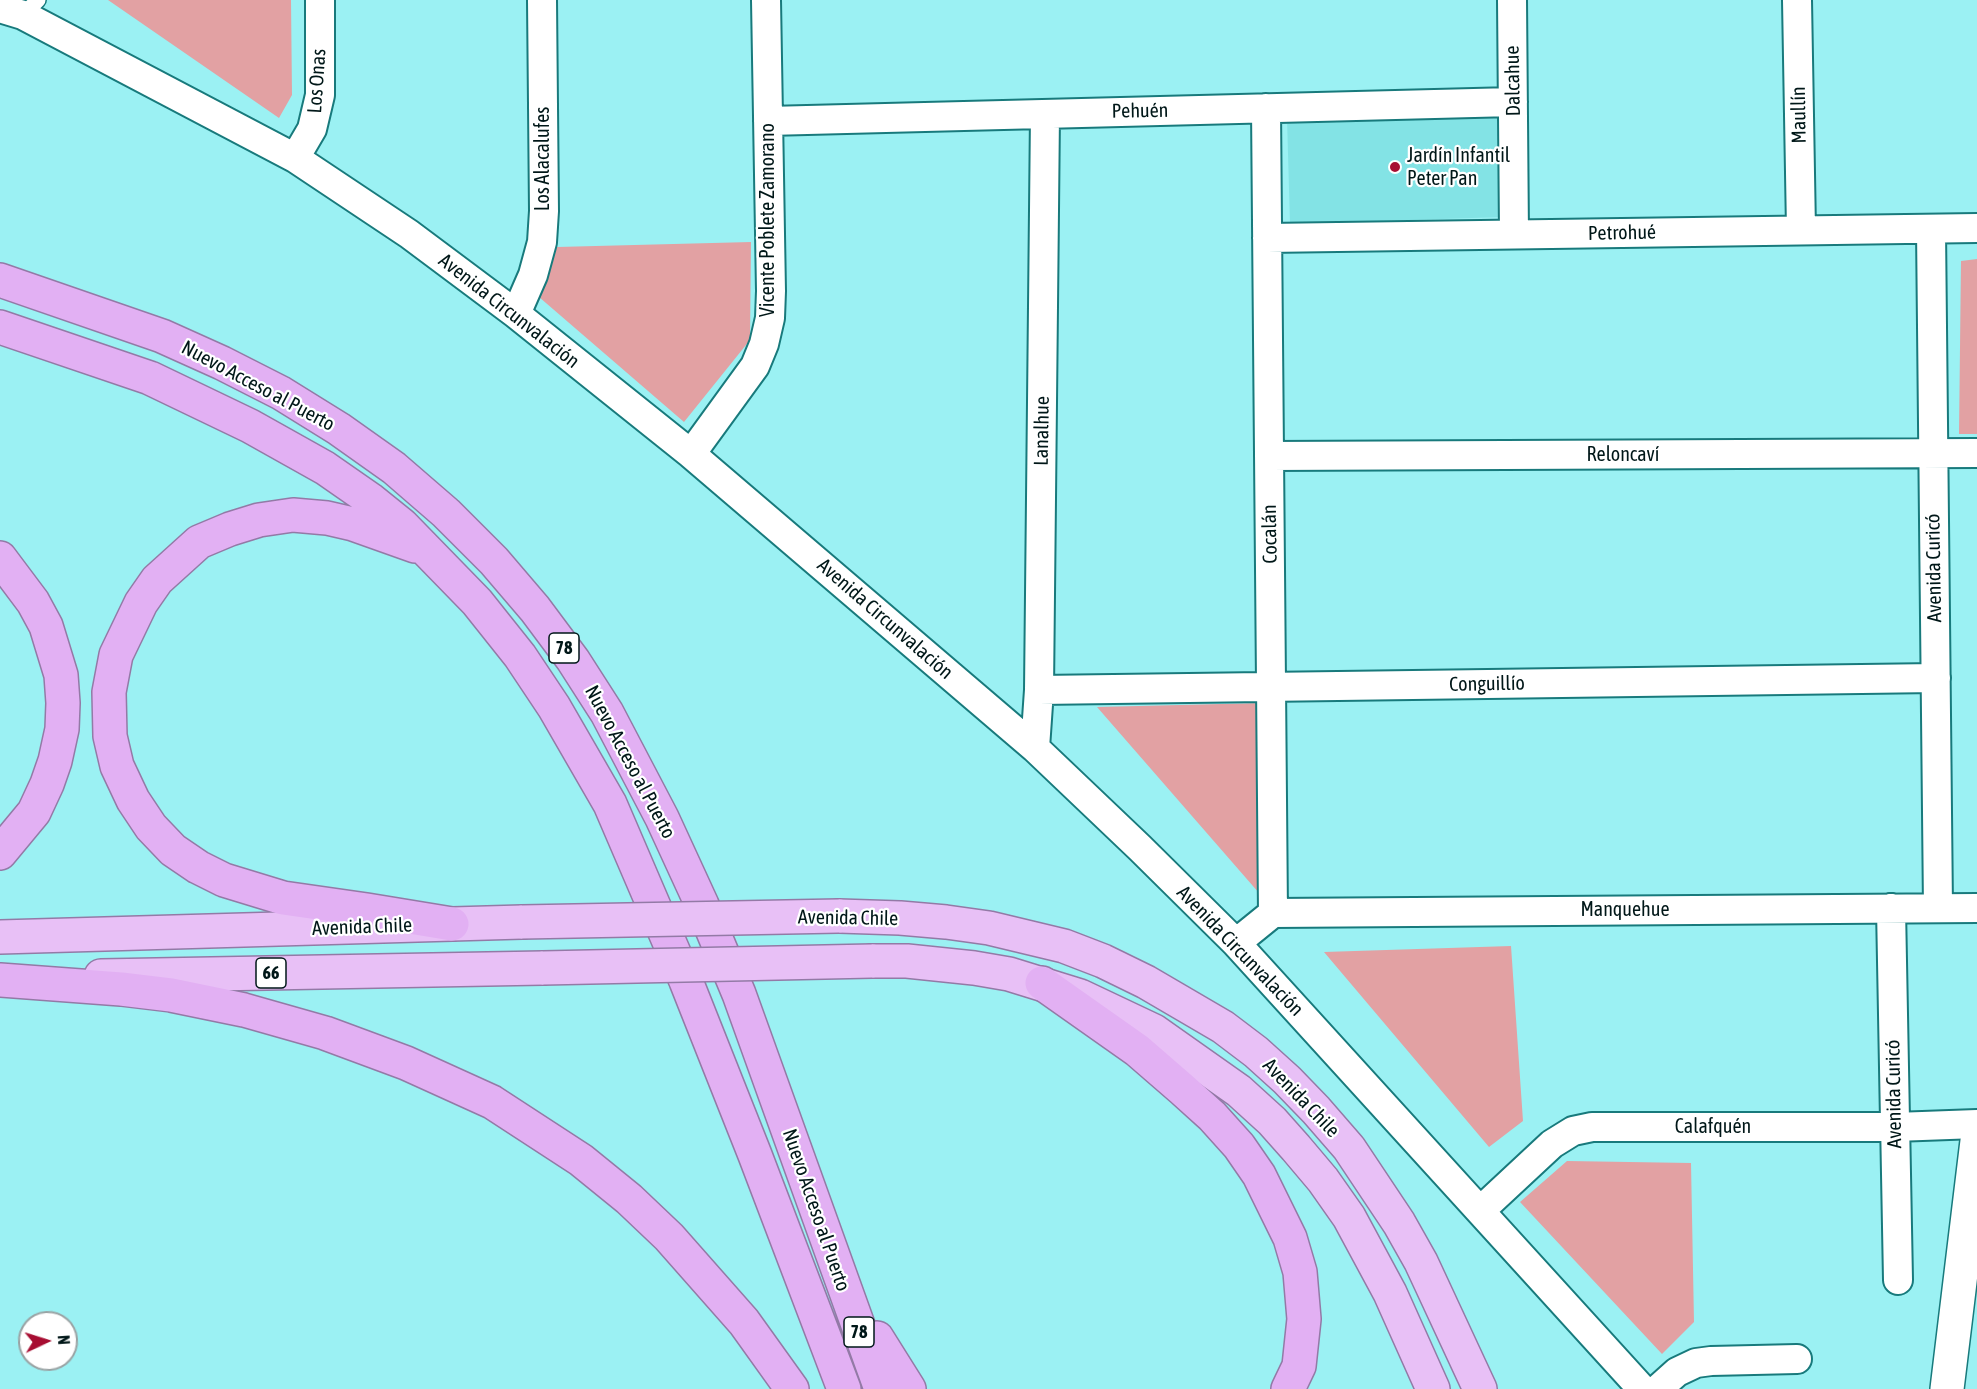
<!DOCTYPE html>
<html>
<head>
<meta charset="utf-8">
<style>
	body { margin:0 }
	#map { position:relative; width:1977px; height:1389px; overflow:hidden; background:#9bf1f3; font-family:"Asap Condensed",sans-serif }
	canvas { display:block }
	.north { position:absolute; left:18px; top:1311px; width:60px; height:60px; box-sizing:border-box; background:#fff; border:2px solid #99a2a3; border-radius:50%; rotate:86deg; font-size:16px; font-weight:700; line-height:24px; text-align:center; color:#001718 }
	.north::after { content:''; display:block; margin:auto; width:21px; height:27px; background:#a70e32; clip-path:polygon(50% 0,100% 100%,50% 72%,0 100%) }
</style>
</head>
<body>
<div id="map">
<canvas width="1977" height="1389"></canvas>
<div class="north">N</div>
</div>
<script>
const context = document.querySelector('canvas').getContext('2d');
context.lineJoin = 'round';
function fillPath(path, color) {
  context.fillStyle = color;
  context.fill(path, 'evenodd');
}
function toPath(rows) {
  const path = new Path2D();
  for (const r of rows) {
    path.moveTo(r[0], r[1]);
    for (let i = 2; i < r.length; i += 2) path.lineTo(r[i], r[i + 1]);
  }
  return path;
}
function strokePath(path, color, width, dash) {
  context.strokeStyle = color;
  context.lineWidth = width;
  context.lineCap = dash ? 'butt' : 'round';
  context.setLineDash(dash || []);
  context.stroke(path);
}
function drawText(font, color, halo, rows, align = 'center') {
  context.font = font + ' "Asap Condensed",sans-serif';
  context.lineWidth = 4.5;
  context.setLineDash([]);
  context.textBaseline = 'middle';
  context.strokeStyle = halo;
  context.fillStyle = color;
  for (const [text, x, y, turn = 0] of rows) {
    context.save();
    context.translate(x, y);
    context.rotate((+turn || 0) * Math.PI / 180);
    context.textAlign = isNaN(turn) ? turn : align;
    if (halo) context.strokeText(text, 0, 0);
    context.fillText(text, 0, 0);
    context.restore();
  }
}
fillPath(toPath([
	[1500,109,1502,217,1290,224,1287,118]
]), '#83e3e5');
fillPath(toPath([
	[108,0,291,0,292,95,279,118],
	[751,242,750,340,684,422,539,297,557,247],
	[1977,259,1977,434,1959,434,1961,261],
	[1262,703,1266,901,1097,707],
	[1511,946,1523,1121,1489,1147,1324,952],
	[1567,1161,1691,1163,1694,1322,1662,1354,1520,1202]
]), '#e2a1a3');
const service = toPath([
	[23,15,38,0]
]);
const minor = toPath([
	[1512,0,1514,234],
	[1797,0,1801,230],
	[0,8,23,15,295,158,409,234,516,314,691,454,1035,748,1140,848,1236,943,1642,1389],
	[1266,108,1273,913],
	[768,121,1513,102],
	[295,158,312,129,320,95,320,0],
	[1931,229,1938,908],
	[1267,238,1977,228],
	[516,314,533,275,542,242,544,211,542,0],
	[691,454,755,366,764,344,770,318,771,291,766,0],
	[1269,456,1977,453],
	[1039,690,1936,678],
	[1035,748,1039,690,1045,114],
	[1891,908,1898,1280],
	[1273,913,1977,908],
	[1236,943,1273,913],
	[1480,1211,1552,1144,1573,1131,1592,1127,1895,1127,1977,1124],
	[1658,1389,1677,1372,1696,1363,1711,1361,1797,1359]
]);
const secondary = toPath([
	[1947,1389,1977,1141]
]);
const trunk = toPath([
	[839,916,900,918,946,922,989,928,1064,946,1103,961,1146,982,1223,1027,1256,1052,1287,1080,1316,1110,1349,1148,1399,1223,1421,1262,1480,1389],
	[0,937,522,922],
	[872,961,907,961,974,968,1009,974,1080,996,1154,1031,1239,1091,1272,1121,1296,1148,1323,1180,1349,1217,1390,1293,1433,1389],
	[101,976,543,968]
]);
const motorway = toPath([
	[0,280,162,336,222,363,281,393,339,429,394,468,446,513,494,561,535,609,573,660,607,713,662,818,702,905,739,994,881,1389],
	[0,327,150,378,250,426,325,468,371,500,402,525,477,602,520,656,554,707,610,804,686,981,755,1155,844,1389],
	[415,546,353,524,327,518,293,515,259,520,230,529,199,542,157,580,141,603,116,655,109,692,110,736,117,766,133,800,151,827,173,850,198,867,224,880,283,898,367,910,452,924],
	[0,558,33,602,46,626,61,675,63,703,62,729,55,761,47,784,34,812,0,853],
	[0,980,121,989,171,995,244,1010,325,1033,406,1063,492,1102,581,1160,629,1199,669,1237,744,1322,792,1389],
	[1042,983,1137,1050,1182,1089,1212,1116,1239,1146,1259,1175,1290,1238,1300,1272,1304,1319,1299,1366,1288,1389],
	[877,1338,909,1389]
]);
strokePath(service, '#187a7c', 18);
strokePath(minor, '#187a7c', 32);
strokePath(secondary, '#187a7c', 36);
strokePath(trunk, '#937aa6', 36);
strokePath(motorway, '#937aa6', 36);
strokePath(service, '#fff', 15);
strokePath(minor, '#fff', 28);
strokePath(secondary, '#fff', 33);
strokePath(trunk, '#e8c0f6', 33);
strokePath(motorway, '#e2b0f3', 33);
const trunkBridge = toPath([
	[522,922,839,916],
	[543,968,872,961]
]);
strokePath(trunkBridge, '#937aa6', 36, []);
strokePath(trunkBridge, '#e8c0f6', 33);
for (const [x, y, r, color] of [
	[1395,167,6,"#a70e32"]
]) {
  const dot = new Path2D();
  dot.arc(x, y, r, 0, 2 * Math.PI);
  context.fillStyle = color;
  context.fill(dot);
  strokePath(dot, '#fff', 2);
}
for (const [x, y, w] of [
	[564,648,30],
	[271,973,30],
	[859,1332,30]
]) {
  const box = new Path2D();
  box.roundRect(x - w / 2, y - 15, w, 30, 4.5);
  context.fillStyle = '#fff';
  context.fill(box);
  strokePath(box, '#001718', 1.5);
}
drawText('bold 18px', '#001718', null, [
	["78",564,648],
	["66",271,973],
	["78",859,1332]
]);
drawText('20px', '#001718', '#fff', [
	["Los Onas",317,81,-86],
	["Dalcahue",1513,81,-91],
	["Pehuén",1140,111,-1],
	["Maullín",1799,115,-91],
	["Los Alacalufes",543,159,-90],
	["Vicente Poblete Zamorano",768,220,-90],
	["Petrohué",1622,233,-1],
	["Avenida Circunvalación",509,311,38],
	["Nuevo Acceso al Puerto",258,386,28],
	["Lanalhue",1042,431,-89],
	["Reloncaví",1623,455],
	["Cocalán",1270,534,-91],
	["Avenida Curicó",1934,568,-91],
	["Avenida Circunvalación",885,619,41],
	["Conguillío",1487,684,-1],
	["Nuevo Acceso al Puerto",630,762,62],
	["Manquehue",1625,910],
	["Avenida Chile",848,918,1],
	["Avenida Chile",362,927,-2],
	["Avenida Circunvalación",1240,951,46],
	["Avenida Curicó",1894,1094,-91],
	["Avenida Chile",1301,1098,46],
	["Calafquén",1713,1127],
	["Nuevo Acceso al Puerto",816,1210,71]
]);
drawText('20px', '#001718', '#fff', [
	["Jardín Infantil",1407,156],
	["Peter Pan",1407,179]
], 'left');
</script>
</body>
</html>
